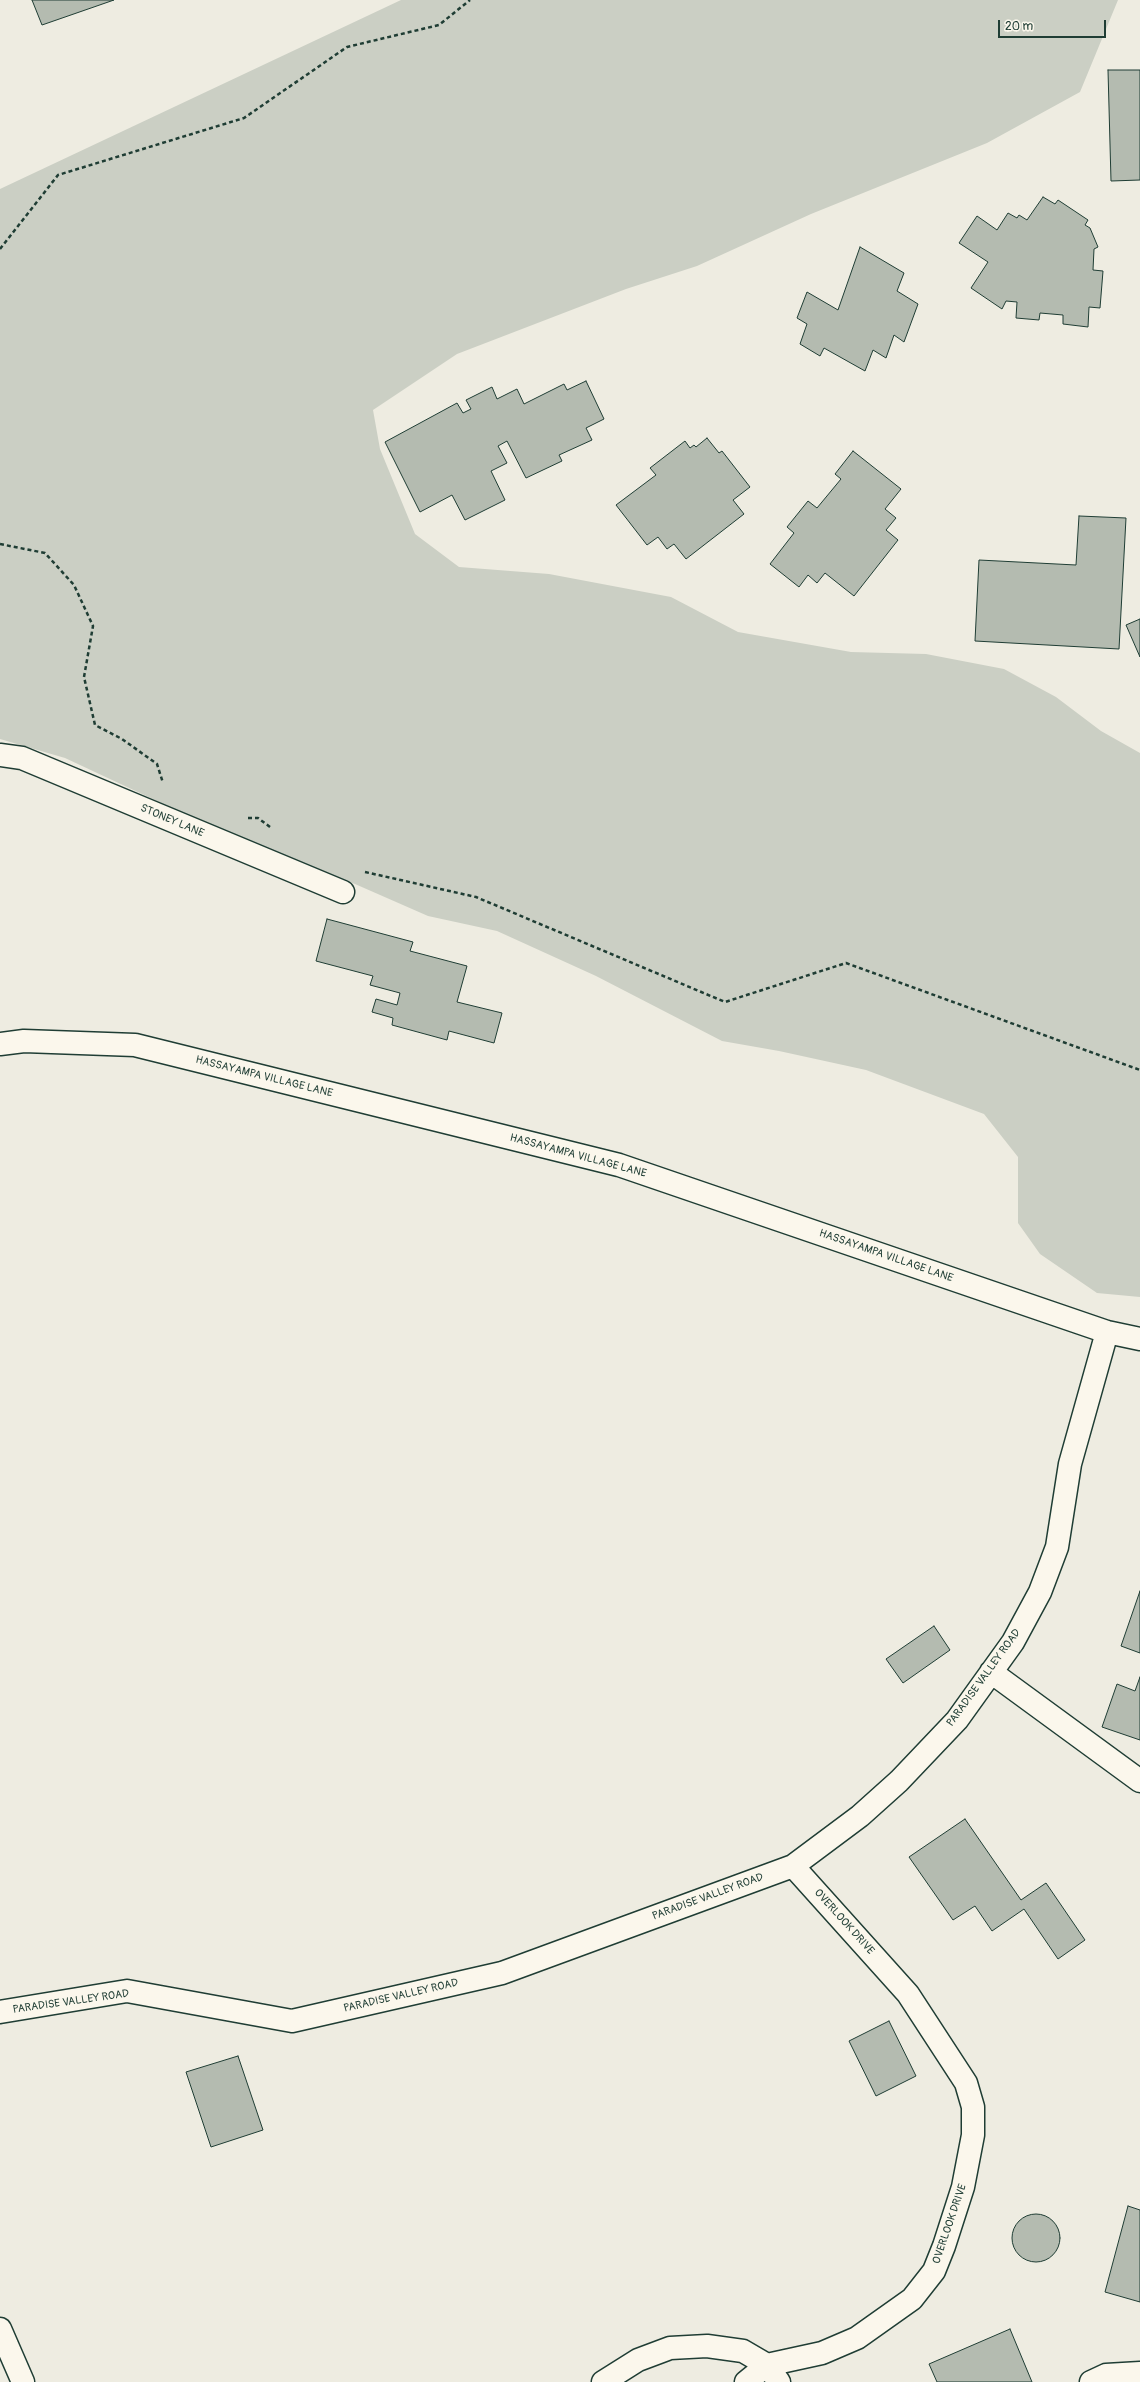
<!DOCTYPE html>
<html>
<head>
<meta charset="utf-8">
<style>
	body { margin:0 }
	#map { position:relative; width:1140px; height:2382px; overflow:hidden; background:#eeece1; font-family:Pangolin,sans-serif }
	canvas { display:block }
	.scale { position:absolute; left:998px; top:20px; width:108px; height:18px; box-sizing:border-box; border:2px solid #1f3d34; border-top:0; padding-left:5px; font-size:12px; line-height:14px; white-space:nowrap; color:#1f3d34; -webkit-text-stroke:3px #fbf7ec; paint-order:stroke }
</style>
</head>
<body>
<div id="map">
<canvas width="1140" height="2382"></canvas>
<div class="scale">20 m</div>
</div>
<script>
const context = document.querySelector('canvas').getContext('2d');
context.lineJoin = 'round';
function fillPath(path, color) {
  context.fillStyle = color;
  context.fill(path, 'evenodd');
}
function toPath(rows) {
  const path = new Path2D();
  for (const r of rows) {
    if (r.length === 3) {
      path.moveTo(r[0] + r[2], r[1]);
      path.arc(r[0], r[1], r[2], 0, 2 * Math.PI);
      continue;
    }
    path.moveTo(r[0], r[1]);
    for (let i = 2; i < r.length; i += 2) path.lineTo(r[i], r[i + 1]);
  }
  return path;
}
function strokePath(path, color, width, dash) {
  context.strokeStyle = color;
  context.lineWidth = width;
  context.lineCap = dash ? 'butt' : 'round';
  context.setLineDash(dash || []);
  context.stroke(path);
}
function drawText(font, color, halo, rows, align = 'center') {
  context.font = font + ' Pangolin,sans-serif';
  context.lineWidth = 4;
  context.setLineDash([]);
  context.textBaseline = 'middle';
  context.strokeStyle = halo;
  context.fillStyle = color;
  for (const [text, x, y, turn = 0] of rows) {
    context.save();
    context.translate(x, y);
    context.rotate((+turn || 0) * Math.PI / 180);
    context.textAlign = isNaN(turn) ? turn : align;
    if (halo) context.strokeText(text, 0, 0);
    context.fillText(text, 0, 0);
    context.restore();
  }
}
fillPath(toPath([
	[401,0,1118,0,1080,92,987,143,811,214,697,266,626,289,457,354,373,410,380,449,415,534,459,567,549,574,671,597,738,632,851,652,926,654,1004,669,1056,697,1101,731,1140,753,1140,1297,1097,1293,1040,1254,1018,1223,1018,1157,984,1114,866,1070,779,1051,722,1041,596,976,497,931,428,916,355,884,262,850,65,758,0,739,0,189]
]), '#cbcfc4');
const building = toPath([
	[32,0,114,0,42,25,32,0],
	[1108,70,1140,70,1140,180,1111,181,1108,70],
	[1043,197,1055,204,1058,200,1088,220,1085,225,1090,228,1098,247,1094,249,1093,270,1103,271,1100,308,1089,307,1088,327,1063,324,1063,315,1040,313,1039,320,1016,318,1017,302,1006,301,1002,309,971,288,988,262,959,243,977,216,997,230,1008,213,1017,218,1019,215,1027,220,1043,197],
	[860,247,904,273,897,291,918,304,904,342,894,335,886,358,873,350,865,371,824,348,820,356,800,344,807,324,797,318,807,292,838,310,860,247],
	[586,381,604,419,586,428,592,440,559,455,562,461,526,478,507,441,498,446,507,463,491,471,505,500,465,520,452,495,420,512,385,442,457,403,463,413,471,409,466,400,492,387,497,399,517,389,524,404,564,384,567,390,586,381],
	[707,438,719,453,722,451,750,487,733,500,744,514,686,559,674,544,667,549,658,537,647,545,616,505,656,475,650,468,685,441,690,448,694,445,696,447,707,438],
	[853,451,901,489,885,509,896,518,886,530,898,540,854,596,825,573,817,583,808,575,799,587,770,564,794,533,787,527,808,501,817,508,841,479,835,474,853,451],
	[1079,516,1126,518,1119,649,975,641,979,560,1076,565,1079,516],
	[1140,619,1140,657,1126,625,1140,619],
	[327,919,413,942,410,951,467,966,457,1002,502,1013,494,1043,449,1031,447,1040,392,1025,393,1018,372,1012,376,999,397,1005,400,993,370,985,373,976,316,961,327,919],
	[1140,1591,1140,1653,1121,1646,1140,1591],
	[934,1626,950,1650,903,1683,886,1659,934,1626],
	[1140,1677,1140,1740,1102,1727,1117,1684,1135,1691,1140,1677],
	[965,1819,1021,1900,1046,1883,1085,1940,1058,1959,1024,1909,992,1931,975,1906,953,1920,909,1857,965,1819],
	[889,2021,916,2076,876,2096,849,2041,889,2021],
	[238,2056,263,2130,211,2147,186,2072,238,2056],
	[1128,2206,1140,2210,1140,2302,1105,2292,1128,2206],
	[1036,2238,24],
	[1010,2329,1032,2382,937,2382,929,2364,1010,2329]
]);
fillPath(building, '#b4bbb0');
strokePath(building, '#1f3d34', 1);
const minor = toPath([
	[0,755,22,758,343,892],
	[0,1044,24,1041,135,1045,619,1165,1107,1332,1140,1339],
	[991,1672,1140,1781],
	[0,2012,127,1991,292,2021,502,1973,793,1866,860,1816,899,1781,957,1720,1013,1642,1040,1592,1057,1547,1070,1464,1107,1332],
	[0,2329,23,2382],
	[603,2382,638,2360,670,2348,707,2346,743,2351,767,2365,822,2353,857,2338,912,2299,934,2271,944,2246,963,2187,973,2135,973,2107,966,2083,908,1994,793,1866],
	[746,2382,767,2365,779,2382],
	[1091,2382,1106,2375,1140,2373]
]);
strokePath(minor, '#1f3d34', 25);
strokePath(toPath([
	[0,249,58,175,244,118,347,47,439,25,470,0],
	[0,544,45,553,74,585,93,626,84,677,95,725,122,739,157,764,163,783],
	[248,818,258,818,270,827],
	[365,872,476,897,725,1002,846,963,1140,1070]
]), '#1f3d34', 2.5, [4, 3]);
strokePath(minor, '#fbf7ec', 22);
drawText('11px', '#1f3d34', '#fbf7ec', [
	["STONEY LANE",172,821,23],
	["HASSAYAMPA VILLAGE LANE",264,1077,14],
	["HASSAYAMPA VILLAGE LANE",578,1156,15],
	["HASSAYAMPA VILLAGE LANE",886,1256,19],
	["PARADISE VALLEY ROAD",984,1678,-54],
	["PARADISE VALLEY ROAD",708,1897,-20],
	["OVERLOOK DRIVE",844,1922,48],
	["PARADISE VALLEY ROAD",401,1996,-13],
	["PARADISE VALLEY ROAD",71,2002,-8],
	["OVERLOOK DRIVE",950,2224,-71]
]);
</script>
</body>
</html>
